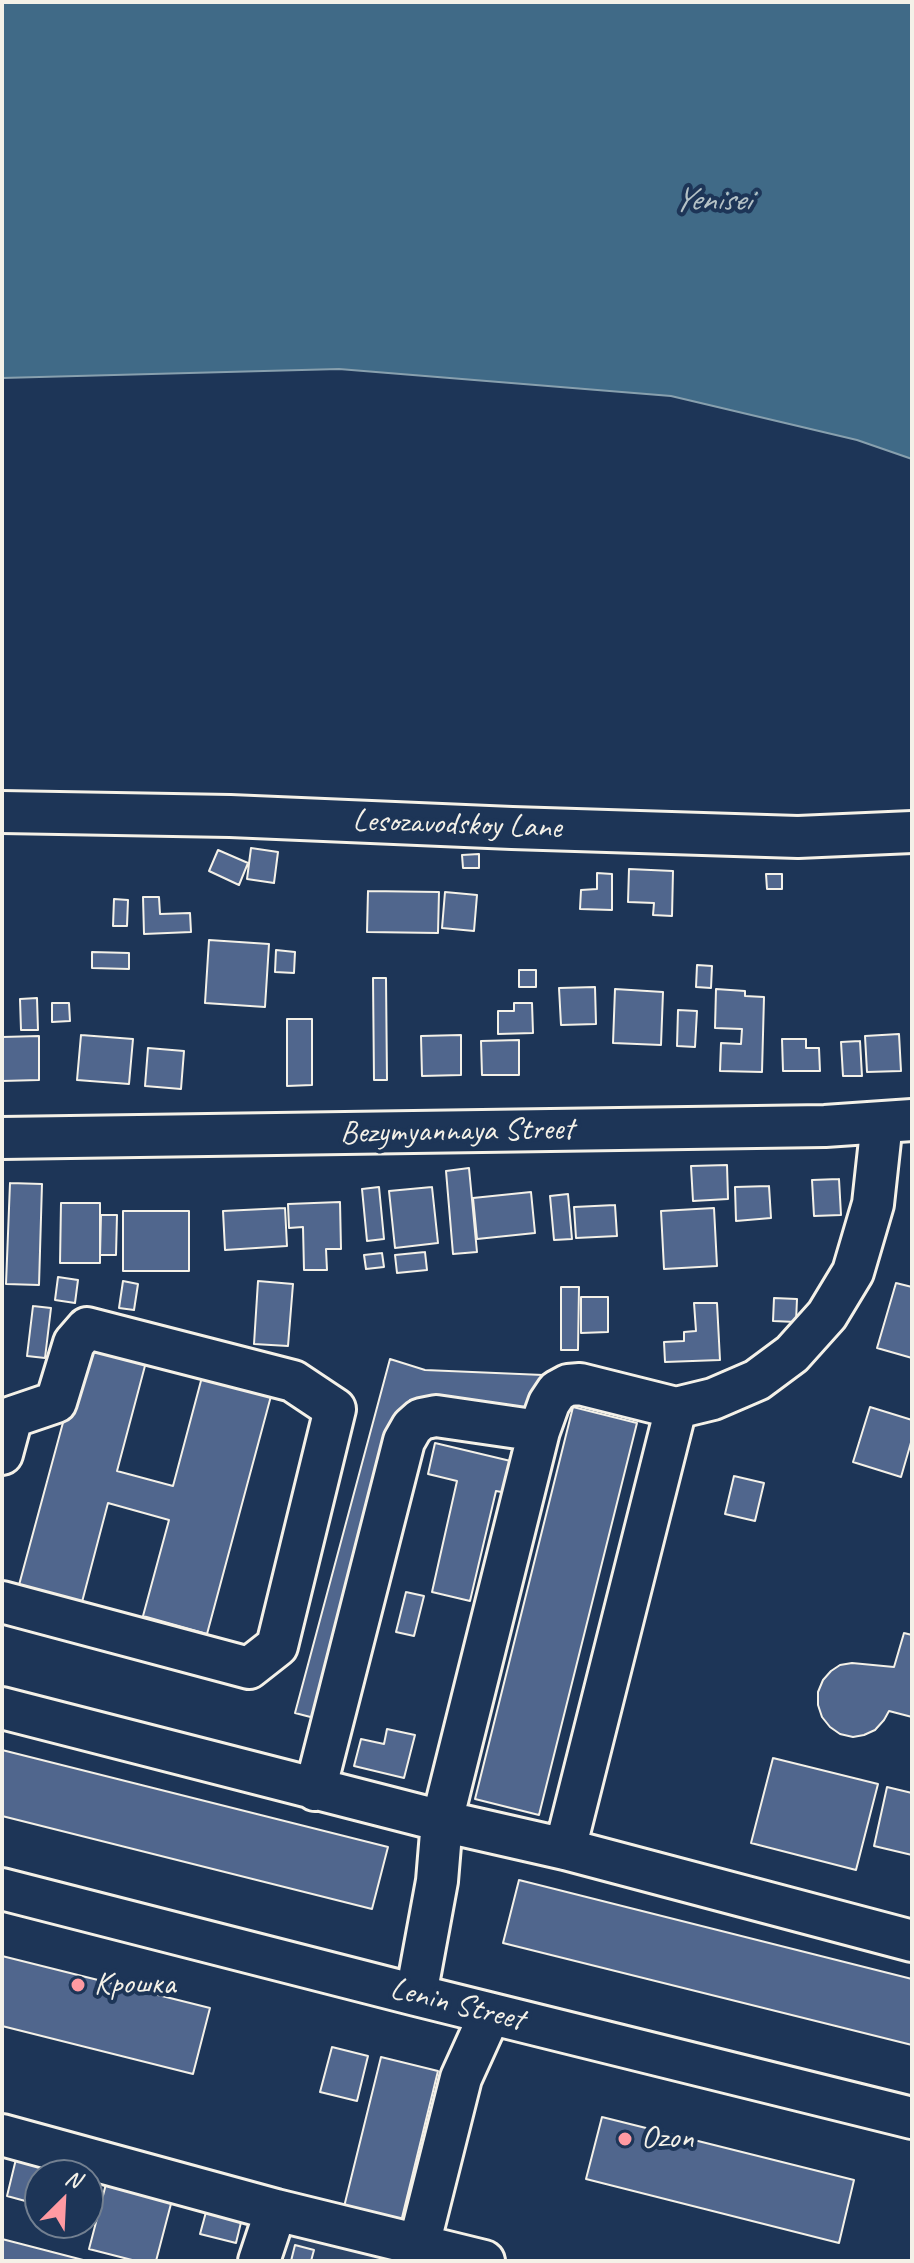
<!DOCTYPE html>
<html>
<head>
<meta charset="utf-8">
<style>
	body { margin:0 }
	#map { position:relative; width:914px; height:2263px; overflow:hidden; background:#1d3557; font-family:Caveat,sans-serif }
	canvas { display:block }
	.frame { position:absolute; inset:0; border:4px solid #f4f1e8; pointer-events:none }
	.north { position:absolute; left:24px; top:2159px; width:80px; height:80px; box-sizing:border-box; background:#1d3557; border:2px solid #738091; border-radius:50%; rotate:24deg; font-size:22px; font-weight:700; line-height:32px; text-align:center; color:#f4f1e8 }
	.north::after { content:''; display:block; margin:auto; width:28px; height:36px; background:#ff9aa2; clip-path:polygon(50% 0,100% 100%,50% 72%,0 100%) }
</style>
</head>
<body>
<div id="map">
<canvas width="914" height="2263"></canvas>
<div class="frame"></div>
<div class="north">N</div>
</div>
<script>
const context = document.querySelector('canvas').getContext('2d');
context.lineJoin = 'round';
function fillPath(path, color) {
  context.fillStyle = color;
  context.fill(path, 'evenodd');
}
function toPath(rows) {
  const path = new Path2D();
  for (const r of rows) {
    path.moveTo(r[0], r[1]);
    for (let i = 2; i < r.length; i += 2) path.lineTo(r[i], r[i + 1]);
  }
  return path;
}
function strokePath(path, color, width, dash) {
  context.strokeStyle = color;
  context.lineWidth = width;
  context.lineCap = dash ? 'butt' : 'round';
  context.setLineDash(dash || []);
  context.stroke(path);
}
function drawText(font, color, halo, rows, align = 'center') {
  context.font = font + ' Caveat,sans-serif';
  context.lineWidth = 8;
  context.setLineDash([]);
  context.textBaseline = 'middle';
  context.strokeStyle = halo;
  context.fillStyle = color;
  for (const [text, x, y, turn = 0] of rows) {
    context.save();
    context.translate(x, y);
    context.rotate((+turn || 0) * Math.PI / 180);
    context.textAlign = isNaN(turn) ? turn : align;
    if (halo) context.strokeText(text, 0, 0);
    context.fillText(text, 0, 0);
    context.restore();
  }
}
fillPath(toPath([
	[293,2228,426,2261,284,2261]
]), '#2c4467');
const water = toPath([
	[2,2,912,2,912,459,857,440,671,396,339,369,2,378,2,2]
]);
fillPath(water, '#406a87');
strokePath(water, '#88a0ae', 2);
const building = toPath([
	[251,848,278,852,274,883,247,879,251,848],
	[218,850,248,863,239,885,209,871,218,850],
	[479,854,479,868,463,868,462,855,479,854],
	[629,869,673,871,672,916,653,915,654,903,628,902,629,869],
	[597,873,612,874,612,910,580,909,581,890,597,889,597,873],
	[766,874,782,874,782,889,767,889,766,874],
	[368,891,439,892,438,933,367,932,368,891],
	[445,892,477,895,474,931,442,928,445,892],
	[143,897,159,897,160,914,190,913,191,932,144,934,143,897],
	[114,899,128,900,127,926,113,926,114,899],
	[209,940,269,944,265,1007,205,1003,209,940],
	[276,950,295,952,294,973,275,972,276,950],
	[92,952,129,953,129,969,92,968,92,952],
	[697,965,712,966,711,988,696,987,697,965],
	[519,970,536,970,536,987,519,987,519,970],
	[373,978,386,978,387,1080,374,1080,373,978],
	[595,987,596,1024,561,1025,559,988,595,987],
	[615,989,663,992,661,1045,613,1043,615,989],
	[716,989,745,991,745,996,764,997,762,1072,720,1071,721,1043,741,1044,742,1029,715,1028,716,989],
	[37,998,38,1030,21,1030,20,999,37,998],
	[52,1003,69,1003,70,1021,52,1022,52,1003],
	[514,1003,532,1003,533,1033,498,1034,498,1011,514,1011,514,1003],
	[678,1010,697,1011,695,1047,677,1046,678,1010],
	[287,1019,312,1019,312,1085,287,1086,287,1019],
	[899,1034,901,1071,867,1072,865,1036,899,1034],
	[81,1035,133,1039,129,1084,77,1080,81,1035],
	[461,1035,461,1075,422,1076,421,1036,461,1035],
	[39,1036,39,1080,2,1081,2,1037,39,1036],
	[782,1039,806,1039,806,1048,819,1048,820,1071,783,1071,782,1039],
	[519,1040,519,1075,482,1075,481,1041,519,1040],
	[860,1041,862,1076,843,1076,841,1042,860,1041],
	[148,1048,184,1051,181,1089,145,1086,148,1048],
	[727,1165,728,1199,693,1201,691,1166,727,1165],
	[469,1168,477,1252,453,1254,446,1171,469,1168],
	[839,1179,841,1215,814,1216,812,1180,839,1179],
	[10,1183,42,1184,39,1285,6,1284,10,1183],
	[769,1186,771,1218,736,1221,735,1187,769,1186],
	[379,1187,384,1239,367,1241,362,1189,379,1187],
	[432,1187,438,1243,395,1248,389,1191,432,1187],
	[531,1192,535,1233,477,1239,473,1198,531,1192],
	[568,1194,572,1239,554,1240,550,1196,568,1194],
	[340,1202,341,1249,326,1249,327,1270,304,1270,303,1227,289,1228,288,1204,340,1202],
	[61,1203,100,1203,100,1263,60,1263,61,1203],
	[615,1205,617,1236,576,1238,574,1207,615,1205],
	[285,1208,287,1246,225,1250,223,1211,285,1208],
	[714,1208,717,1266,664,1269,661,1211,714,1208],
	[123,1211,189,1211,189,1271,123,1271,123,1211],
	[101,1215,117,1215,116,1255,100,1255,101,1215],
	[425,1252,427,1270,397,1273,395,1255,425,1252],
	[382,1253,384,1267,366,1269,364,1255,382,1253],
	[58,1277,78,1280,75,1303,55,1300,58,1277],
	[123,1281,138,1284,134,1310,119,1308,123,1281],
	[258,1281,293,1284,288,1346,254,1344,258,1281],
	[896,1283,912,1287,912,1358,877,1348,896,1283],
	[561,1287,579,1287,578,1350,561,1350,561,1287],
	[581,1297,608,1297,608,1332,581,1333,581,1297],
	[774,1298,797,1299,796,1322,773,1321,774,1298],
	[694,1303,717,1303,720,1360,665,1362,664,1342,684,1341,684,1332,696,1331,694,1303],
	[33,1306,51,1308,45,1358,27,1356,33,1306],
	[84,1345,146,1362,117,1471,173,1486,202,1377,271,1396,207,1634,143,1616,169,1520,108,1503,82,1602,19,1585,84,1345],
	[390,1359,425,1370,543,1375,545,1395,532,1409,410,1400,326,1721,295,1713,390,1359],
	[573,1407,637,1423,539,1815,475,1799,573,1407],
	[870,1407,912,1420,912,1439,901,1477,853,1462,870,1407],
	[435,1443,519,1463,512,1494,496,1491,470,1601,432,1592,457,1481,428,1474,435,1443],
	[734,1476,764,1483,755,1521,725,1514,734,1476],
	[406,1592,424,1596,414,1636,396,1632,406,1592],
	[904,1633,912,1635,912,1717,889,1711,884,1720,875,1730,864,1735,853,1737,840,1734,830,1727,822,1717,818,1705,818,1692,823,1680,831,1671,840,1665,852,1663,894,1667,904,1633],
	[387,1729,415,1735,404,1778,354,1766,361,1739,384,1744,387,1729],
	[2,1750,388,1847,372,1909,2,1816,2,1750],
	[773,1758,878,1784,856,1870,751,1843,773,1758],
	[887,1787,912,1793,912,1855,874,1846,887,1787],
	[519,1880,912,1979,912,2045,503,1943,519,1880],
	[2,1956,210,2008,193,2074,2,2026,2,1956],
	[332,2047,368,2056,357,2101,320,2092,332,2047],
	[381,2057,438,2071,398,2234,341,2219,381,2057],
	[602,2117,854,2180,839,2243,586,2179,602,2117],
	[16,2159,59,2170,57,2175,40,2175,40,2205,7,2196,16,2159],
	[106,2184,172,2200,156,2261,136,2261,89,2249,106,2184],
	[209,2201,244,2210,236,2243,200,2234,209,2201],
	[2,2239,87,2261,2,2261,2,2239],
	[295,2245,314,2250,311,2261,291,2261,295,2245]
]);
fillPath(building, '#50668d');
strokePath(building, '#f4f1e8', 2);
const minor = toPath([
	[2,812,230,816,512,828,798,837,912,832],
	[2,1138,825,1126,912,1120],
	[676,1408,580,1384,568,1385,557,1391,549,1403,539,1431,442,1821,565,1849,912,1941],
	[2,1454,12,1417,56,1402,74,1343,87,1328,293,1381,335,1409,277,1646,249,1668,2,1602],
	[2,1708,442,1821,437,1881,416,1995],
	[315,1790,404,1441,412,1427,421,1419,436,1416,539,1431],
	[565,1849,676,1408,713,1399,757,1380,792,1354,827,1315,853,1272,873,1204,882,1122],
	[2,1889,416,1995,912,2118],
	[2,2135,276,2210,484,2261],
	[419,2245,461,2078,490,2014],
	[259,2261,276,2210]
]);
strokePath(minor, '#f4f1e8', 46);
strokePath(minor, '#1d3557', 40);
for (const [x, y, r, color] of [
	[78,1985,8,"#ff9aa2"],
	[625,2139,8,"#ff9aa2"]
]) {
  const dot = new Path2D();
  dot.arc(x, y, r, 0, 2 * Math.PI);
  context.fillStyle = color;
  context.fill(dot);
  strokePath(dot, '#1d3557', 3);
}
drawText('32px', '#f4f1e8', '#1d3557', [
	["Lesozavodskoy Lane",457,825,2],
	["Bezymyannaya Street",457,1132,-1],
	["Lenin Street",457,2005,14]
]);
drawText('32px', '#f4f1e8', '#1d3557', [
	["Крошка",94,1985],
	["Ozon",641,2139]
], 'left');
drawText('italic 34px', '#b5c2c6', '#1d3557', [
	["Yenisei",712,201]
]);
</script>
</body>
</html>
